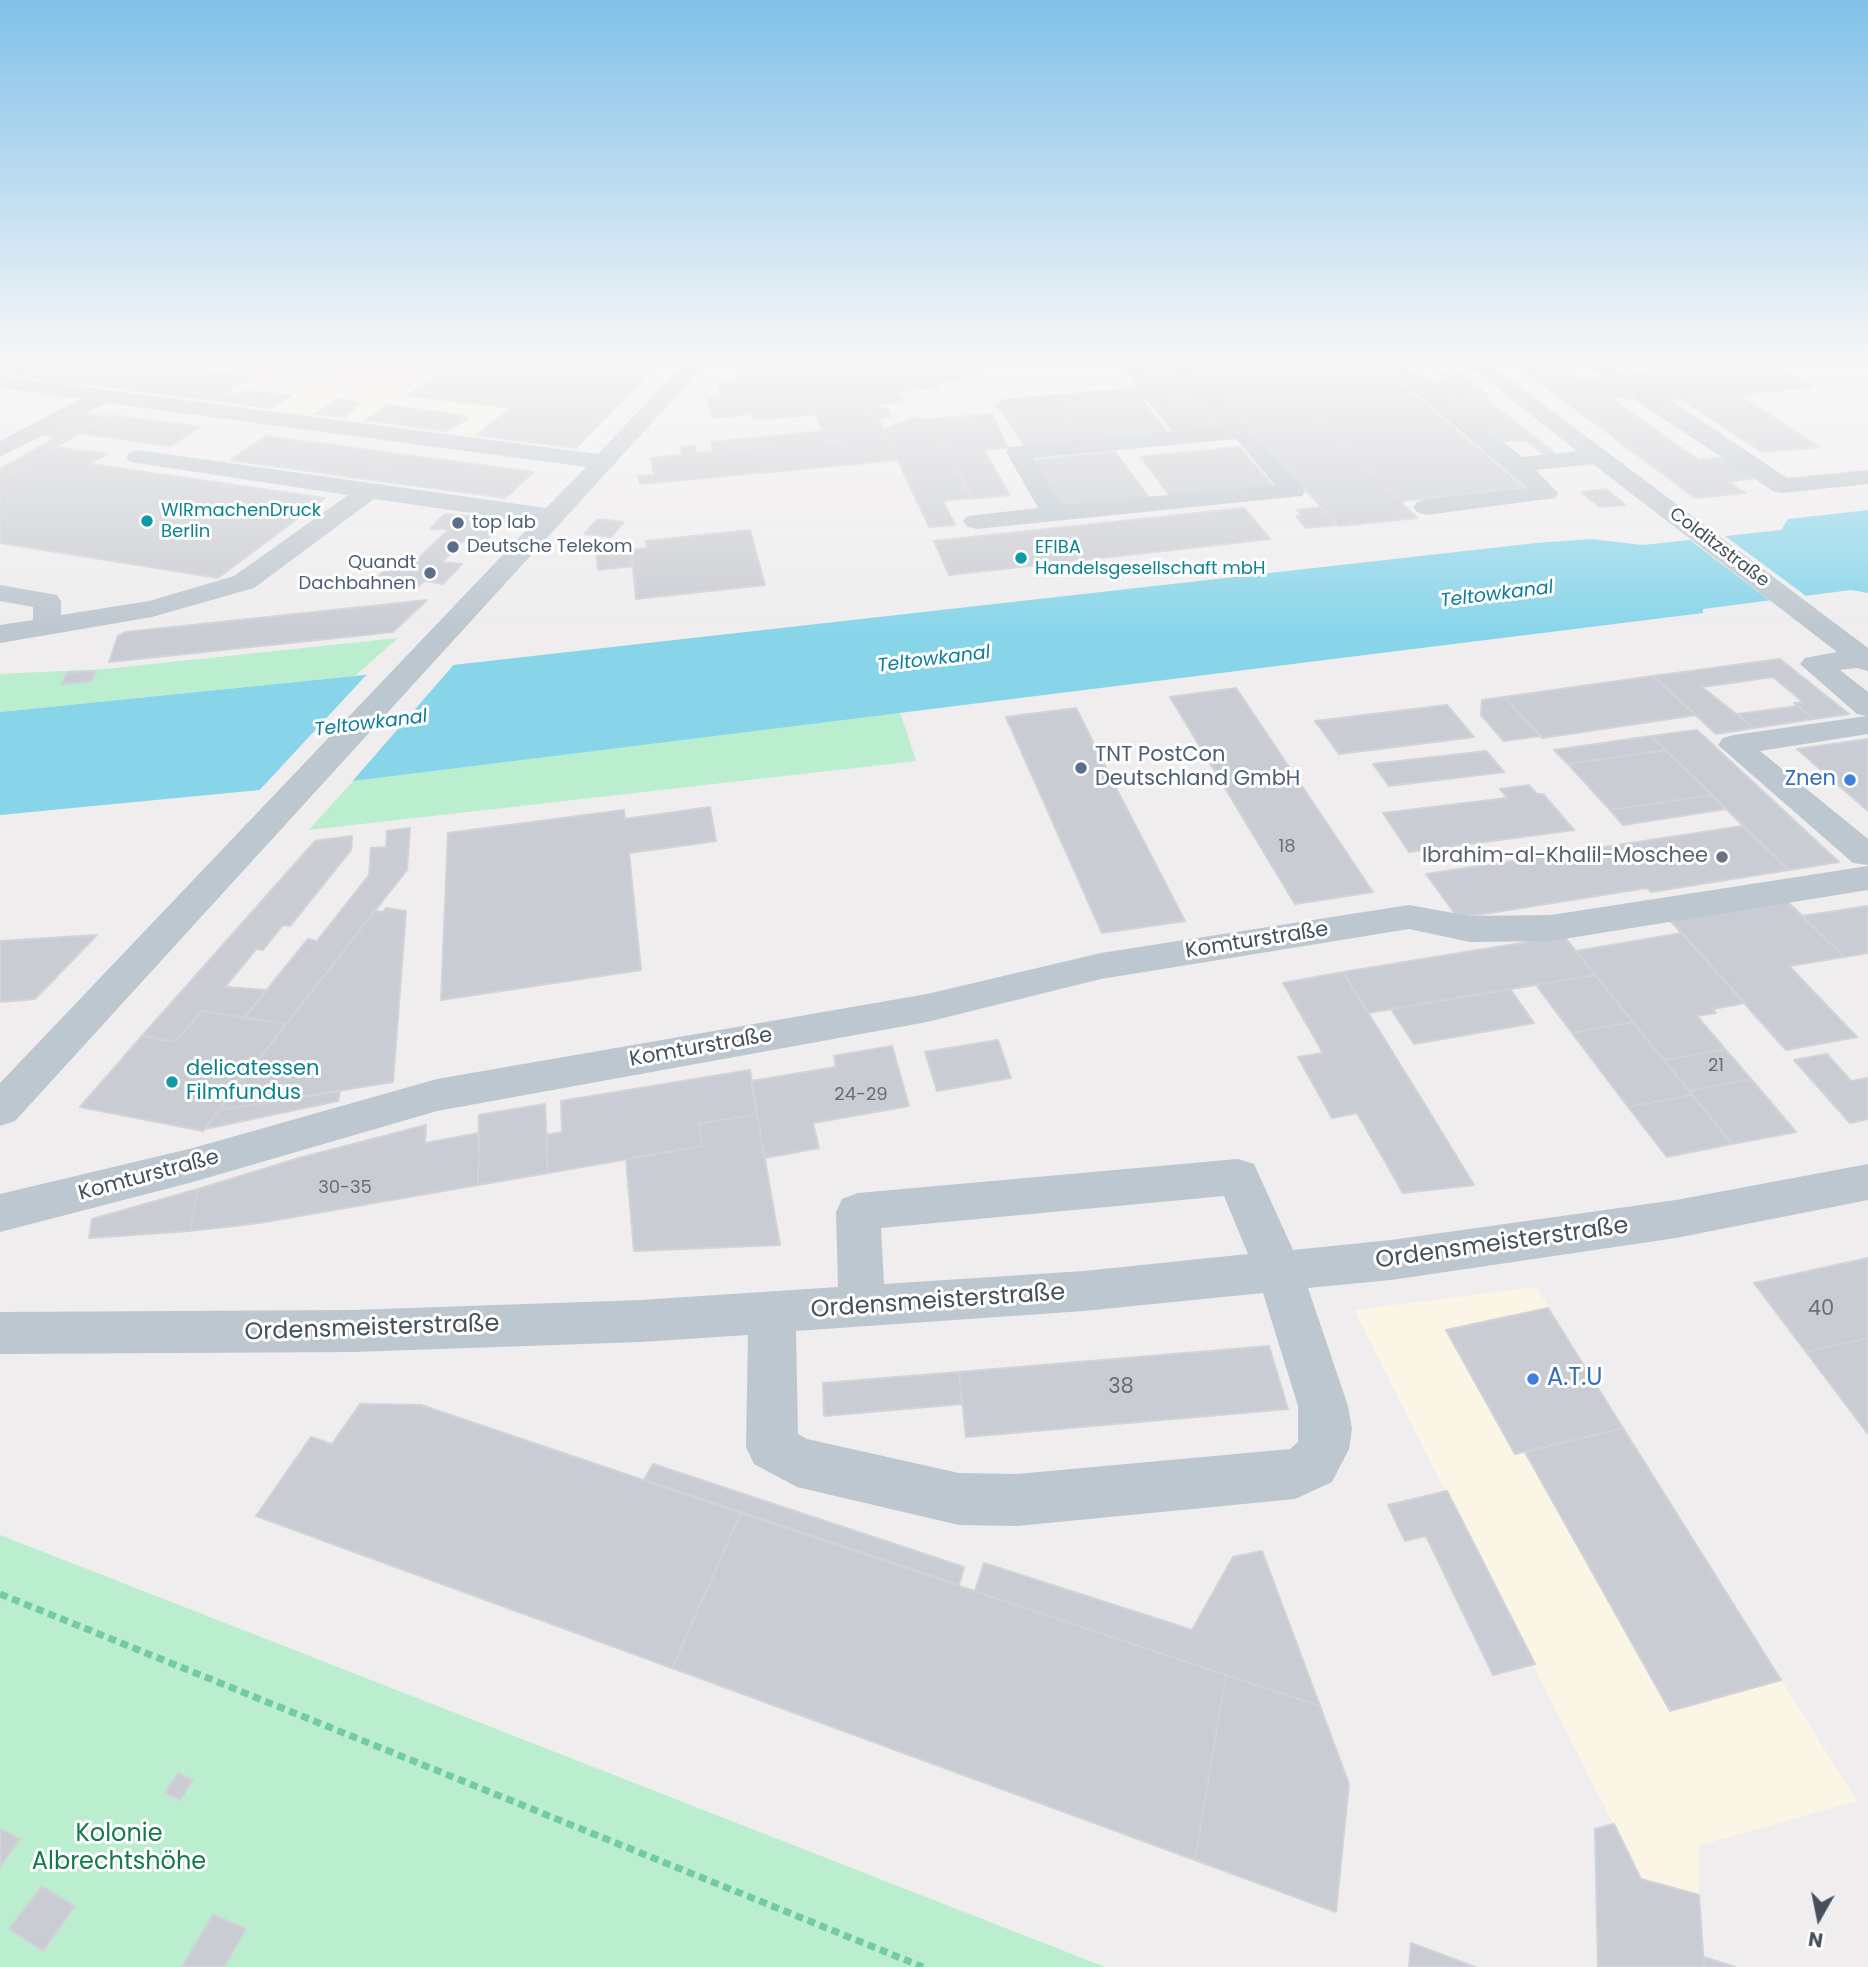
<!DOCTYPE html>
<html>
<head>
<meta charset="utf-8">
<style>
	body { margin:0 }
	#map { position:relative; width:1868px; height:1967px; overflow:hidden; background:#efeded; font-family:Poppins,sans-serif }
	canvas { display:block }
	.north { position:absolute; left:1784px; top:1883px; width:70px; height:70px; -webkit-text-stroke:5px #fff; paint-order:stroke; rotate:189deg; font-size:19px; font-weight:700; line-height:28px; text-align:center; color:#45505a }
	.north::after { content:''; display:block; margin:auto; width:24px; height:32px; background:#45505a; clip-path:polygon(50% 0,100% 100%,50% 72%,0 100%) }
</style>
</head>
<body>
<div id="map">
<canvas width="1868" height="1967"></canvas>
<div class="north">N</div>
</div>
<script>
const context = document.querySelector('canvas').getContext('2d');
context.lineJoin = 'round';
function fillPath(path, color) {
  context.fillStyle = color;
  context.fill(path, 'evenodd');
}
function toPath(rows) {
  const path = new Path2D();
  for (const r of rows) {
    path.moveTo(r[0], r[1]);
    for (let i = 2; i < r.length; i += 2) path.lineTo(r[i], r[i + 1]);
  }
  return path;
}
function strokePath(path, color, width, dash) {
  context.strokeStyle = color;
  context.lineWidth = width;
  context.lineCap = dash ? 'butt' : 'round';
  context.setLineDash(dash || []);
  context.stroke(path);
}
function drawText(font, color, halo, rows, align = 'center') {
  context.font = font + ' Poppins,sans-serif';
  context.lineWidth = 6;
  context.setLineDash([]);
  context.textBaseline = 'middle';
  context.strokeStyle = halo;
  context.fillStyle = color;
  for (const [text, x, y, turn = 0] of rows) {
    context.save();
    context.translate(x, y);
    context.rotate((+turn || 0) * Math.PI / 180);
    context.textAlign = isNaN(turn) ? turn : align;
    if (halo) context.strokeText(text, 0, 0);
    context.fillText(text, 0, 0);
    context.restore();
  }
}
fillPath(toPath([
	[0,358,637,358,671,361,587,449,0,373],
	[1536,1287,1857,1801,1698,1846,1699,1895,1641,1879,1354,1310]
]), '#fbf5e5');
fillPath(toPath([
	[398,638,355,676,0,712,0,674,105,669],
	[900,712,916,761,309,830,353,781],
	[0,1535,1105,1967,0,1967]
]), '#baeecf');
fillPath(toPath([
	[1868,510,1868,593,1851,590,1703,609,1703,613,353,781,0,815,0,712,355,676,1536,543,1591,539,1643,545,1781,530,1788,519]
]), '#88d5ea');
fillPath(toPath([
	[1721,533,1810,599,1773,603,1686,537],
	[457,661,350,784,256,794,370,671]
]), '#efeded');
const building = toPath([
	[0,358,124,358,160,365,174,364,169,367,209,369,205,371,250,377,223,394,235,396,244,390,291,396,272,408,0,373,0,358],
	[207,358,346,358,325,372,207,358],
	[571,358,662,361,576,448,477,435,510,408,418,397,471,359,558,369,571,358],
	[837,358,986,358,974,361,981,371,960,380,936,382,939,387,900,391,905,401,877,404,880,408,754,420,752,414,712,418,707,398,721,397,717,383,737,381,737,366,837,358],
	[1183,358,1255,358,1417,518,1339,526,1183,358],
	[1255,358,1371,358,1525,488,1400,501,1255,358],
	[1506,358,1551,358,1581,380,1624,376,1650,394,1610,398,1699,460,1725,457,1756,478,1729,482,1745,493,1695,498,1506,358],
	[1762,358,1814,387,1661,402,1620,374,1673,368,1664,363,1691,361,1700,366,1752,362,1746,359,1762,358],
	[471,359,418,397,407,396,452,363,471,359],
	[1172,370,1226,429,1191,433,1140,373,1172,370],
	[1456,370,1466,378,1448,380,1438,372,1456,370],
	[1466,378,1490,397,1449,401,1428,382,1466,378],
	[1737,394,1801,435,1820,447,1762,452,1682,400,1737,394],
	[1485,398,1555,453,1555,454,1544,455,1525,440,1497,441,1449,401,1485,398],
	[337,399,361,402,346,417,315,414,337,399],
	[1142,400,1170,435,1084,443,1058,408,1142,400],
	[387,405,467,416,463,418,468,419,446,431,366,420,387,405],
	[887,408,891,417,878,418,886,436,827,441,816,414,887,408],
	[1058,408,1084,443,1026,449,1003,413,1058,408],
	[81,414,107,417,67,441,44,435,81,414],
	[992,414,1008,448,984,450,1010,495,972,499,930,419,992,414],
	[111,415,201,427,170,446,79,433,111,415],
	[918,417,920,420,930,419,972,498,943,501,955,525,929,527,883,429,918,417],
	[823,431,827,441,886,436,898,460,640,484,638,476,654,475,651,458,682,455,680,447,695,446,696,453,769,447,766,437,823,431],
	[266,436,398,454,365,479,230,460,266,436],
	[766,437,769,447,713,452,711,442,766,437],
	[53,439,67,441,0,479,0,469,53,439],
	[56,447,107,454,90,464,325,498,218,578,0,543,0,479,56,447],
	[1239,447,1274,486,1170,496,1140,457,1239,447],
	[1115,452,1150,498,1062,508,1031,460,1115,452],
	[398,454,534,472,505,498,365,479,398,454],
	[1606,489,1626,505,1600,507,1581,492,1606,489],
	[1321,507,1337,525,1306,528,1296,516,1302,515,1297,510,1321,507],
	[1244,508,1270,539,949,575,934,541,1244,508],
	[445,514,507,519,483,543,464,540,442,562,462,564,443,584,424,581,418,587,375,579,392,563,408,568,449,529,430,529,445,514],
	[598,519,624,522,611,537,584,534,598,519],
	[750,530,765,585,636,599,631,550,647,548,646,541,750,530],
	[631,550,634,566,598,570,596,553,631,550],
	[427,600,393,632,109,662,118,636,126,632,427,600],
	[1780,659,1849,714,1814,719,1794,703,1803,702,1773,677,1702,687,1754,728,1716,734,1653,676,1780,659],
	[97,671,90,682,61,684,68,672,97,671],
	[1653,676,1696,715,1542,738,1504,697,1653,676],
	[1236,688,1373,892,1295,904,1170,697,1236,688],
	[1504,697,1541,736,1504,741,1481,715,1482,700,1504,697],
	[1447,705,1474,737,1339,754,1315,721,1447,705],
	[1798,706,1814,719,1754,728,1738,714,1798,706],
	[1076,708,1113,782,1185,921,1102,933,1006,717,1076,708],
	[1697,730,1839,862,1789,870,1651,736,1697,730],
	[1651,736,1666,750,1568,764,1554,750,1651,736],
	[1868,739,1868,811,1797,749,1868,739],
	[1666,750,1712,795,1610,810,1568,764,1666,750],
	[1486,751,1504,772,1389,786,1373,764,1486,751],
	[1529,785,1537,794,1543,794,1574,830,1409,852,1383,813,1507,798,1500,789,1529,785],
	[1712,795,1726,809,1623,825,1610,810,1712,795],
	[710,807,716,841,629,853,641,970,441,1000,448,833,624,810,625,819,710,807],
	[1743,826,1789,870,1651,892,1647,888,1458,918,1426,874,1743,826],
	[410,828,407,870,286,1024,244,1018,308,939,317,941,369,875,371,848,386,847,387,831,410,828],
	[352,836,351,850,290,926,283,925,263,950,256,949,225,987,267,990,244,1018,202,1011,175,1042,142,1036,315,841,352,836],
	[1784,898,1844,957,1789,966,1857,1037,1786,1050,1667,917,1784,898],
	[1868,906,1868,953,1844,957,1802,916,1868,906],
	[386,908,406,911,393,1082,219,1110,375,911,383,912,386,908],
	[1682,933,1745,1003,1713,1009,1716,1013,1697,1016,1725,1049,1664,1060,1576,951,1682,933],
	[97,935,35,999,0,1002,0,941,97,935],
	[1564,936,1595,975,1368,1013,1343,972,1564,936],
	[1343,972,1427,1108,1474,1185,1403,1193,1357,1113,1332,1118,1298,1057,1323,1053,1283,983,1343,972],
	[1595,975,1633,1022,1572,1033,1536,985,1595,975],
	[1510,989,1534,1023,1414,1044,1391,1009,1510,989],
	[202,1011,286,1024,203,1131,80,1107,142,1036,175,1042,202,1011],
	[1633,1022,1689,1091,1692,1095,1628,1107,1572,1033,1633,1022],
	[998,1040,1011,1078,937,1091,925,1052,998,1040],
	[892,1046,909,1106,813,1123,819,1148,765,1158,751,1081,836,1067,834,1056,892,1046],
	[1725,1049,1751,1079,1689,1091,1664,1060,1725,1049],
	[1827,1054,1851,1081,1868,1078,1868,1119,1850,1123,1794,1060,1827,1054],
	[750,1070,757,1114,699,1124,702,1146,548,1173,546,1135,562,1132,561,1101,750,1070],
	[1751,1079,1796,1132,1732,1144,1689,1091,1751,1079],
	[340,1091,338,1101,205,1129,219,1110,340,1091],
	[1692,1095,1732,1144,1667,1157,1628,1107,1692,1095],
	[545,1104,548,1173,478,1185,479,1115,545,1104],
	[757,1114,780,1245,634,1251,626,1159,702,1146,699,1124,757,1114],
	[426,1125,425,1143,479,1133,478,1185,259,1223,190,1231,198,1189,299,1158,426,1125],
	[198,1189,190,1231,89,1238,92,1219,198,1189],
	[1868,1258,1868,1338,1806,1352,1754,1283,1868,1258],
	[1548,1308,1623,1428,1515,1454,1446,1330,1548,1308],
	[1868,1338,1868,1434,1806,1352,1868,1338],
	[1269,1346,1288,1409,966,1437,959,1372,1269,1346],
	[959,1372,962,1404,824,1416,823,1383,959,1372],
	[360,1404,421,1405,741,1513,672,1668,256,1516,311,1437,332,1444,360,1404],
	[1623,1428,1781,1680,1670,1711,1525,1452,1623,1428],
	[653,1464,964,1567,959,1585,644,1480,653,1464],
	[1447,1491,1535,1664,1493,1675,1426,1536,1405,1541,1388,1505,1447,1491],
	[741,1513,1226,1675,1195,1860,672,1668,741,1513],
	[1262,1551,1320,1706,975,1591,984,1563,1192,1630,1233,1557,1262,1551],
	[1226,1675,1320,1706,1349,1784,1336,1912,1195,1860,1226,1675],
	[178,1773,193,1780,180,1800,165,1793,178,1773],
	[1614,1824,1641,1879,1699,1895,1704,1967,1598,1967,1595,1829,1614,1824],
	[0,1829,20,1839,0,1867,0,1829],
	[42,1886,75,1906,43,1951,9,1929,42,1886],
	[213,1914,246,1929,224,1967,182,1967,213,1914],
	[1411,1943,1475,1967,1409,1967,1411,1943],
	[1704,1957,1735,1967,1704,1967,1704,1957]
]);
fillPath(building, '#c9ccd2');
strokePath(building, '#d1d3d8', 2);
strokePath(toPath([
	[1617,377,1643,395]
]), '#cdced0', 24, [24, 11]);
strokePath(toPath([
	[0,1594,923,1967]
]), '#73cba1', 7, [8, 5]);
fillPath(toPath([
	[689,358,711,358,15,1121,0,1126,0,1083,534,522,374,499,254,588,152,617,0,643,0,625,33,620,33,607,0,601,0,585,57,595,61,601,61,615,149,601,234,576,348,495,130,462,126,457,130,452,138,450,546,508,586,467,106,403,0,457,0,441,80,399,0,388,0,376,598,454,689,358],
	[1116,358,1183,358,1302,486,1305,491,1302,496,976,529,967,526,963,521,967,516,1038,508,1006,452,1010,447,1172,431,1147,399,1004,413,993,406,1004,399,1138,387,1116,358],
	[1169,368,1224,426,1194,429,1147,370,1169,368],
	[1236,439,1275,485,1062,505,1033,458,1236,439],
	[1375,358,1398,358,1522,457,1577,451,1459,358,1482,358,1868,648,1868,671,1857,668,1840,670,1868,692,1868,734,1760,751,1868,839,1868,865,1853,863,1718,745,1723,738,1734,735,1867,716,1857,714,1800,664,1805,658,1837,652,1593,464,1536,470,1558,493,1555,498,1426,515,1417,512,1413,507,1417,502,1426,499,1527,488,1375,358],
	[1579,358,1603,358,1628,377,1617,383,1609,382,1579,358],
	[1643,388,1675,403,1787,478,1868,470,1868,484,1782,493,1773,491,1635,400,1632,395,1635,390,1643,388],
	[1868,866,1868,890,1551,941,1470,942,1409,929,1101,979,927,1022,437,1111,193,1182,0,1232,0,1194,193,1148,437,1079,927,994,1101,953,1409,905,1470,916,1551,915,1868,866],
	[1238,1159,1254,1164,1293,1250,1391,1240,1676,1200,1868,1164,1868,1200,1676,1238,1391,1280,1308,1288,1348,1406,1352,1429,1349,1449,1332,1482,1295,1499,1017,1526,959,1525,797,1487,754,1464,746,1447,748,1335,641,1342,353,1352,0,1354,0,1312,353,1310,641,1300,838,1287,836,1212,842,1199,858,1193,1238,1159],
	[1224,1196,1248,1254,1084,1271,884,1284,881,1228,1224,1196],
	[1263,1293,1298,1406,1298,1442,1290,1449,1017,1474,959,1473,807,1439,798,1434,796,1331,1084,1311,1263,1293]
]), '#bdc7cf');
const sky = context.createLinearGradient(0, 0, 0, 633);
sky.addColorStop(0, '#81c1e9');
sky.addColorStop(0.57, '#f8f7f7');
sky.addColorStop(1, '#f8f7f700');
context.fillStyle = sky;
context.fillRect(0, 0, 1868, 633);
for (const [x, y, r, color] of [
	[147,521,7,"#0f9aa8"],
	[458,523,7,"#5c6f8a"],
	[453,547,7,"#5c6f8a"],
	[1021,558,7,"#0f9aa8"],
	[430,573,7,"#5c6f8a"],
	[1081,768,7,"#5c6f8a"],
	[1850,780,7,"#3f7fe0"],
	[1722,857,7,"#6b7280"],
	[172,1082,7,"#0f9aa8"],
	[1533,1379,7,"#3f7fe0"]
]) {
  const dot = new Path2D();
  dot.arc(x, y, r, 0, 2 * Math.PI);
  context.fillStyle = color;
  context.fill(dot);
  strokePath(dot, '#fff', 2.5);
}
drawText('18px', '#0d838f', '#fff', [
	["WIRmachenDruck",161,511],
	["Berlin",161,532],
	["EFIBA",1035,548],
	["Handelsgesellschaft mbH",1035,569]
], 'left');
drawText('18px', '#4e5e75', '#fff', [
	["top lab",472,523],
	["Deutsche Telekom",467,547],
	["Quandt",416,563,"right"],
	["Dachbahnen",416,584,"right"]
], 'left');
drawText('18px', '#45505a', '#fff', [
	["Colditzstraße",1719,548,37]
]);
drawText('18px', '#666f78', null, [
	["18",1287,847],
	["21",1716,1066],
	["24-29",861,1095],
	["30-35",345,1188]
]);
drawText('italic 19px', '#0e7d9e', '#fff', [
	["Teltowkanal",1497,595,-7],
	["Teltowkanal",934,660,-7],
	["Teltowkanal",371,724,-7]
]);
drawText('21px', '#4e5e75', '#fff', [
	["TNT PostCon",1095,756],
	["Deutschland GmbH",1095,780]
], 'left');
drawText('21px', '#366cbe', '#fff', [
	["Znen",1836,780]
], 'right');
drawText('21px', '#5b616d', '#fff', [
	["Ibrahim-al-Khalil-Moschee",1708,857]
], 'right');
drawText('21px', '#45505a', '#fff', [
	["Komturstraße",1257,941,-9],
	["Komturstraße",701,1048,-10],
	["Komturstraße",149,1176,-15]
]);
drawText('21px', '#0d838f', '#fff', [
	["delicatessen",186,1070],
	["Filmfundus",186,1094]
], 'left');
drawText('21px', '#666f78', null, [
	["40",1821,1310],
	["38",1121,1388]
]);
drawText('24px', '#45505a', '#fff', [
	["Ordensmeisterstraße",1502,1244,-8],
	["Ordensmeisterstraße",938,1302,-4],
	["Ordensmeisterstraße",372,1329,-2]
]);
drawText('24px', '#366cbe', '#fff', [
	["A.T.U",1547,1379]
], 'left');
drawText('24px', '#177a4a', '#fff', [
	["Kolonie",119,1835],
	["Albrechtshöhe",119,1863]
]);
</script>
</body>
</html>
